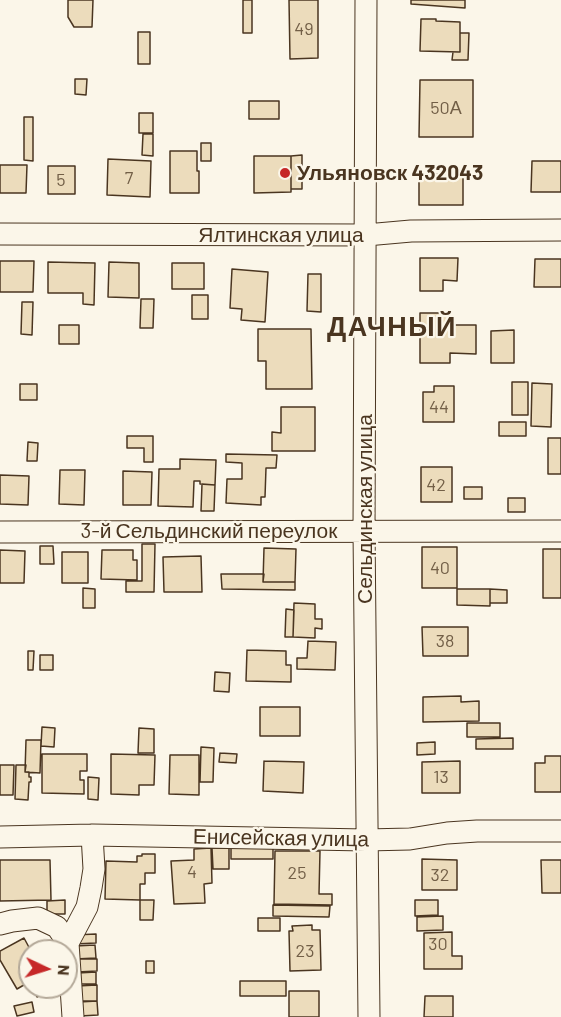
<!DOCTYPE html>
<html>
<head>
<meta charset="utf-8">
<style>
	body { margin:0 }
	#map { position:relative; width:561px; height:1017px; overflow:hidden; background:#fbf6e9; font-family:Barlow,sans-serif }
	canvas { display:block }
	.north { position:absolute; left:18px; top:939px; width:60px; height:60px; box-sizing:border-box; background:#fbf6e9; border:2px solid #b4a999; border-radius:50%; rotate:94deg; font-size:16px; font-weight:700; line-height:24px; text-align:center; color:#4a3520 }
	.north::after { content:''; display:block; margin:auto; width:21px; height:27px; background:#c62828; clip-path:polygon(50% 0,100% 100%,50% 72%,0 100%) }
</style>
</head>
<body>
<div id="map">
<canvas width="561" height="1017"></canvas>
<div class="north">N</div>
</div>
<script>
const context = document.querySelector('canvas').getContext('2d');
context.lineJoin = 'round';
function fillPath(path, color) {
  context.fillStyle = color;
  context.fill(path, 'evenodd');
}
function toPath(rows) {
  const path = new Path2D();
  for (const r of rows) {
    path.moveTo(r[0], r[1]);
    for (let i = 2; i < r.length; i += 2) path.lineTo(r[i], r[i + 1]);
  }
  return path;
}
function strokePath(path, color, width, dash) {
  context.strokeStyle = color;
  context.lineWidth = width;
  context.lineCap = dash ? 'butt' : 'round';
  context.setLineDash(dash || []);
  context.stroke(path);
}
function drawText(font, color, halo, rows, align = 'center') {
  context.font = font + ' Barlow,sans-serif';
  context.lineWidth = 4.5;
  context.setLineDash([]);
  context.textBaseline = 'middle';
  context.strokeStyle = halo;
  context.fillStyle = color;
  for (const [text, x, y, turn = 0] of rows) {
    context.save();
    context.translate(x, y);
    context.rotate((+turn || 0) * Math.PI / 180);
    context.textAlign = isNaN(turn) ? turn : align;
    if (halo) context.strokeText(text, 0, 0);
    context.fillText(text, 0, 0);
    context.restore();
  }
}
const building = toPath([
	[68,0,93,0,92,27,74,27,68,17,68,0],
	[243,0,252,0,252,33,243,33,243,0],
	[289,0,318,0,318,58,290,59,289,0],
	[411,0,465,0,465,8,411,4,411,0],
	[421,19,436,19,436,21,460,22,460,52,420,51,421,19],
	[138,32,150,32,150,64,138,64,138,32],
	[460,33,469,33,468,60,452,60,453,52,460,52,460,33],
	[75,79,87,79,86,95,75,94,75,79],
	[420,80,473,80,473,137,419,137,420,80],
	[249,101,279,101,279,119,249,119,249,101],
	[139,113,153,113,153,133,139,133,139,113],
	[24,117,33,117,33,161,24,160,24,117],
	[143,134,153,134,153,156,142,155,143,134],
	[201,143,211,143,211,161,201,161,201,143],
	[170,151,197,151,197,171,199,171,199,193,170,193,170,151],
	[302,155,302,189,291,189,291,156,302,155],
	[254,156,291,156,291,192,254,193,254,156],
	[108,159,151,161,150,197,107,195,108,159],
	[532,161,561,161,561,192,531,192,532,161],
	[0,165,27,165,26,193,0,193,0,165],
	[48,166,75,166,75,194,48,194,48,166],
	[419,174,463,174,463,205,419,205,419,174],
	[420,258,458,258,457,281,443,280,443,291,420,291,420,258],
	[535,259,561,259,561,287,534,287,535,259],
	[0,261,34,261,33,292,0,292,0,261],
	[48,262,95,263,94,305,83,304,83,293,48,293,48,262],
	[109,262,139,263,139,298,108,297,109,262],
	[172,263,204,263,204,289,172,289,172,263],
	[232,269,268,272,265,322,241,320,242,309,230,308,232,269],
	[308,274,321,274,321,312,307,311,308,274],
	[192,295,208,295,208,319,192,319,192,295],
	[141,299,154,299,153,328,140,328,141,299],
	[22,302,33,302,32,335,21,334,22,302],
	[420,313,450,313,449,325,476,325,476,354,450,353,450,363,420,363,420,313],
	[59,325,79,325,79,344,59,344,59,325],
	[258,329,311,329,312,389,266,389,266,361,258,361,258,329],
	[514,330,514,363,491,363,491,331,514,330],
	[512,382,528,382,528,415,512,415,512,382],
	[532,383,552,384,551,427,531,426,532,383],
	[20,384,37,384,37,400,20,400,20,384],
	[434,386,454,386,454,422,423,422,423,392,434,392,434,386],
	[281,407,315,407,315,451,272,451,272,432,281,433,281,407],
	[499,422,526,422,526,436,499,436,499,422],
	[127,436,153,436,153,462,144,462,144,448,127,448,127,436],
	[548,438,561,438,561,474,548,474,548,438],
	[28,442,38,443,37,461,27,461,28,442],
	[226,454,277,455,276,468,266,468,265,497,261,497,261,505,226,503,227,479,242,479,242,463,226,462,226,454],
	[180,459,216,460,215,485,200,484,200,481,194,481,193,507,158,506,159,469,180,469,180,459],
	[421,467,452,467,452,502,421,502,421,467],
	[60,470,85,470,84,505,59,504,60,470],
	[123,471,152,472,151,505,123,505,123,471],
	[0,475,29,476,28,505,0,504,0,475],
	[202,484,215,485,214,511,201,511,202,484],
	[464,487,482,487,482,499,464,499,464,487],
	[508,498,525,498,525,512,508,512,508,498],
	[142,544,155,544,154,592,126,592,126,581,142,581,142,544],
	[40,546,53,546,54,564,40,564,40,546],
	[422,547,457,547,457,588,422,588,422,547],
	[264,548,296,549,295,582,263,582,264,548],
	[543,549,561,549,561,598,543,598,543,549],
	[0,550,25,551,24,583,0,583,0,550],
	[102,550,133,550,133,560,137,560,137,580,101,579,102,550],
	[62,552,88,552,88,583,62,583,62,552],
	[201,556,202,592,164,592,163,557,201,556],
	[221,574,264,574,263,582,295,582,295,590,222,589,221,574],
	[83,588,95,589,95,608,83,608,83,588],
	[457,589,490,589,490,606,457,605,457,589],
	[490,589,507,590,507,603,490,603,490,589],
	[294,603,315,604,315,619,322,619,322,629,315,628,315,638,293,637,294,603],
	[286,609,294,610,293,637,285,637,286,609],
	[422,627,468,627,468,656,423,656,422,627],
	[308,641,336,642,335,670,297,669,297,658,307,658,308,641],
	[247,650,286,651,286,665,291,665,291,682,246,681,247,650],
	[28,651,34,651,33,670,28,670,28,651],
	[40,655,53,655,53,670,40,670,40,655],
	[215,672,230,673,229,692,214,691,215,672],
	[461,696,461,702,479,701,479,721,423,722,423,697,461,696],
	[260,707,300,707,300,736,260,736,260,707],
	[467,723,500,723,500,737,467,737,467,723],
	[42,727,55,728,54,747,41,746,42,727],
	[139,728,154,729,154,753,138,753,139,728],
	[513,738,513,749,476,749,476,739,513,738],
	[26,740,41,740,40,773,25,772,26,740],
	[435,742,435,754,417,755,417,743,435,742],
	[201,747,214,748,213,782,200,782,201,747],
	[220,753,237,754,236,763,219,762,220,753],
	[42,754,87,754,87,771,80,771,80,780,84,780,84,794,42,793,42,754],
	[111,754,155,755,154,785,139,785,139,795,111,794,111,754],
	[170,755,199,755,199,795,169,794,170,755],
	[545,756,561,756,561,792,535,792,535,763,545,763,545,756],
	[264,761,304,762,303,793,263,791,264,761],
	[460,761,460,793,422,793,422,762,460,761],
	[0,765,14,765,13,795,0,795,0,765],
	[16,765,26,765,25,772,29,772,29,777,31,777,31,782,29,782,28,800,15,799,16,765],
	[88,777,99,778,98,800,88,799,88,777],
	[273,846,273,859,231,859,231,847,273,846],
	[211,848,212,883,204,884,205,903,174,904,171,861,194,860,194,849,211,848],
	[212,848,229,848,229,869,213,869,212,848],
	[275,851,320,851,319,894,332,894,332,905,274,904,275,851],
	[142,854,155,854,155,873,145,873,145,884,140,884,140,900,105,899,106,861,137,862,137,856,142,856,142,854],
	[422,859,457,860,457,890,422,890,422,859],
	[0,860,50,860,51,900,0,901,0,860],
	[541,860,561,860,561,893,542,893,541,860],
	[65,900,65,914,47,914,47,901,65,900],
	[140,900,154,900,153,920,140,920,140,900],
	[415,900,438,900,438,915,415,916,415,900],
	[273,905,330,906,329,917,273,916,273,905],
	[443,916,443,930,417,931,417,917,443,916],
	[258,918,280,918,280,931,258,931,258,918],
	[312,925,312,930,320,930,321,970,290,971,289,931,293,931,292,926,312,925],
	[452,932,452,956,462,956,462,969,424,969,424,933,452,932],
	[96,934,96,943,74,944,74,935,96,934],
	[24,938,31,951,30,951,30,984,29,982,17,989,0,960,0,951,24,938],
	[95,945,96,958,75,959,75,946,95,945],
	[76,959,97,959,97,971,77,972,76,959],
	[146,961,154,961,154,973,146,973,146,961],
	[96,972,96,984,79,984,78,973,96,972],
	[240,981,286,981,286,996,240,996,240,981],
	[97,985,97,1001,77,1001,77,986,97,985],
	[32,987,55,987,37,997,32,987],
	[289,991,319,991,319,1017,289,1017,289,991],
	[425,996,453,996,453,1017,424,1017,425,996],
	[97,1001,98,1015,80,1016,79,1002,97,1001],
	[32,1002,34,1012,17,1016,14,1006,32,1002]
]);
fillPath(building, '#ecdcbc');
strokePath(building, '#4a3520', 1.5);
const minor = toPath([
	[366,0,364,531,369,1017],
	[0,234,366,235,411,231,561,230],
	[0,532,561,531],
	[0,837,92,835,366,840,410,839,447,833,477,831,561,831],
	[0,924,12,921,38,918,57,927,68,943,73,1017],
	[68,943,87,907,91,888,94,869,92,835]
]);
strokePath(minor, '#4a3520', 23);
strokePath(minor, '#fbf6e9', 21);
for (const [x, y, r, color] of [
	[285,173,6,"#c62828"]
]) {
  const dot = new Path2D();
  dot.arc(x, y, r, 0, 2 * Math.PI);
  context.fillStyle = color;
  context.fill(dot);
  strokePath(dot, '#fbf6e9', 2);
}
drawText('18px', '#725f47', null, [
	["49",304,29],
	["50А",446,108],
	["7",129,178],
	["5",61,180],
	["44",439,407],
	["42",436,485],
	["40",440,568],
	["38",445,641],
	["13",441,777],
	["4",192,872],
	["25",297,873],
	["32",440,875],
	["30",438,944],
	["23",305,951]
]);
drawText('bold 21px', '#4a3520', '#fbf6e9', [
	["Ульяновск 432043",297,173]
], 'left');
drawText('21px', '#4a3520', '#fbf6e9', [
	["Ялтинская улица",281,235],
	["Сельдинская улица",365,509,-90],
	["3-й Сельдинский переулок",209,531],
	["Енисейская улица",281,838,1]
]);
context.letterSpacing = '1.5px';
drawText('bold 27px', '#4a3520', '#fbf6e9', [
	["ДАЧНЫЙ",392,327]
]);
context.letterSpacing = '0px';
</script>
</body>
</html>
